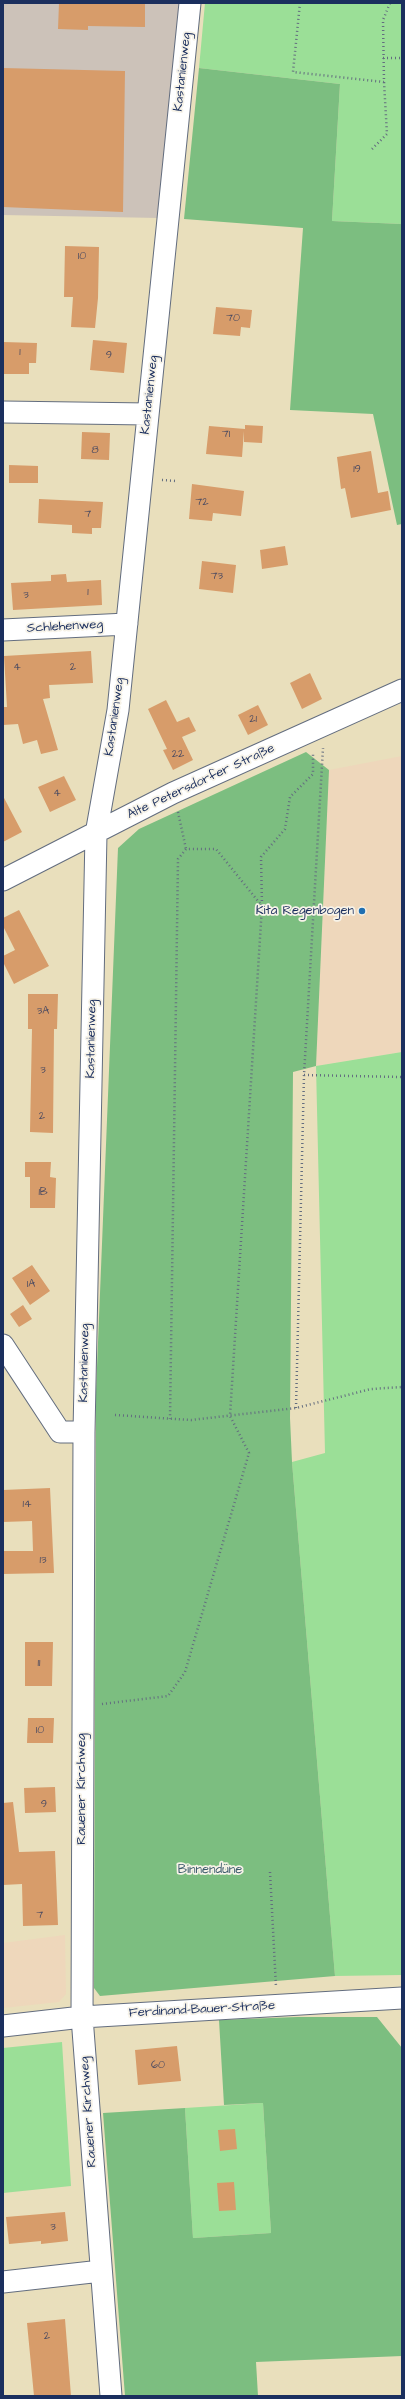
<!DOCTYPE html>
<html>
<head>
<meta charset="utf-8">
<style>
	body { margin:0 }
	#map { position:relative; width:405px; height:2399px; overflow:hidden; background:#e9dfbc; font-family:"Architects Daughter",sans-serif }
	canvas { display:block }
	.frame { position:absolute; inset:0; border:4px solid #1b2f5e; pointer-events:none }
</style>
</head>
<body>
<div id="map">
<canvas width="405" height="2399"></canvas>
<div class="frame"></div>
</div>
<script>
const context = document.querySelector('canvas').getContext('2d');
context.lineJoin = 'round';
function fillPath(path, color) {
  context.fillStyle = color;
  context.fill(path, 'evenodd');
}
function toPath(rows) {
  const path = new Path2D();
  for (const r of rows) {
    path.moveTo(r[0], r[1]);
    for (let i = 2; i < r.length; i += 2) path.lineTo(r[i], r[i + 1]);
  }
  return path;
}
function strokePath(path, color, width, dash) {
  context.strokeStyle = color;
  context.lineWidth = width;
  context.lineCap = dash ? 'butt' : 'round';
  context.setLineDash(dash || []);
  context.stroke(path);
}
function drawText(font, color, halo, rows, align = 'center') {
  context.font = font + ' "Architects Daughter",sans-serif';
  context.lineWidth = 3.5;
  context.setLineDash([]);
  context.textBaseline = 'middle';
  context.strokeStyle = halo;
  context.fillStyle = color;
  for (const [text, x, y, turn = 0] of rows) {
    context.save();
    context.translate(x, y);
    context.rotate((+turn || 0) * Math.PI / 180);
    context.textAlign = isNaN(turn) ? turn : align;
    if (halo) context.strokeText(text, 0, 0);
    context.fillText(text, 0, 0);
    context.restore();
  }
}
fillPath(toPath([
	[402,756,402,1052,316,1066,329,770],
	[65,1935,66,1994,59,2002,3,2008,3,1943]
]), '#eed7bb');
fillPath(toPath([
	[3,3,180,3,159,218,3,215]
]), '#ccc2b9');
fillPath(toPath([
	[205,3,402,3,402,224,332,221,340,84,199,68],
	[402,1052,402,1975,335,1976,292,1462,325,1453,316,1066],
	[62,2042,71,2186,3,2193,3,2048],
	[263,2103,271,2233,193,2238,185,2108]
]), '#9bdf97');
fillPath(toPath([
	[199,68,340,84,332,221,402,224,402,524,397,525,373,414,290,410,303,228,184,219],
	[306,752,329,770,316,1066,293,1072,290,1418,292,1462,335,1976,100,1996,94,1988,96,1392,118,848,139,829],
	[297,2017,377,2017,402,2048,402,2356,256,2362,258,2396,125,2396,103,2113,185,2108,193,2238,271,2233,263,2103,224,2105,219,2020]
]), '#7cbe80');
fillPath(toPath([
	[59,3,145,3,145,27,88,26,88,30,58,29],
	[3,68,125,71,123,212,3,207],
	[65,246,99,247,98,298,95,328,71,327,73,297,64,297],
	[216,307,252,310,250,328,241,327,240,336,213,334],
	[93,340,127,343,124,373,90,370],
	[3,342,37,343,36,363,29,363,29,374,3,374],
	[245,425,263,426,262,443,244,442,244,431,242,457,206,454,209,426,245,429],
	[82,432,110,433,109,460,81,459],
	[371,451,378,493,388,491,391,510,351,518,345,488,341,489,337,457],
	[9,465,38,466,38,483,9,483],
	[192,484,244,491,241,516,213,513,212,521,189,519],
	[39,499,103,502,101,528,92,528,92,534,72,533,72,525,38,523],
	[285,546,288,565,262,569,260,550],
	[202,561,236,565,233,593,199,589],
	[66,574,67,582,101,580,102,605,13,610,11,583,51,581,51,575],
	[91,651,93,683,49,685,50,698,43,699,58,750,41,754,37,740,23,744,18,724,3,725,3,707,7,707,4,656],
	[310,673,322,699,302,709,290,683],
	[166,700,177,722,189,717,196,731,182,737,193,760,173,770,163,750,167,749,148,709],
	[258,705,268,725,248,735,238,715],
	[64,776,76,800,50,812,38,787],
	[3,796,22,832,3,842],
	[19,910,49,966,14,984,3,962,3,956,15,950,3,926,3,918],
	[28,994,58,994,57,1029,54,1029,53,1133,30,1132,32,1029,28,1029],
	[25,1162,51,1162,50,1177,56,1178,55,1208,30,1208,30,1177,25,1177],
	[32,1265,50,1291,30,1305,12,1278],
	[23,1305,32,1319,19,1327,10,1314],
	[50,1488,54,1573,3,1574,3,1551,33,1551,32,1521,3,1522,3,1490],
	[25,1642,53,1642,52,1686,25,1686],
	[28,1718,54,1718,53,1743,27,1743],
	[55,1787,56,1812,25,1813,24,1788],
	[13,1802,19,1852,55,1851,58,1925,23,1926,22,1884,3,1885,3,1803],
	[177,2046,181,2081,138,2085,135,2050],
	[235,2129,237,2149,220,2151,218,2130],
	[234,2182,236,2210,219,2211,217,2183],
	[65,2212,68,2241,41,2244,41,2241,9,2244,6,2217],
	[65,2319,71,2396,34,2396,27,2323]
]), '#d79c6a');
const minor = toPath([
	[3,412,148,414],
	[3,630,127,624],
	[3,880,173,793,402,690],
	[3,1345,60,1432,84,1432],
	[3,2026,82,2017,402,1998],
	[3,2282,101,2271],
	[111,2396,82,2017,84,1432,96,834,118,710,190,3]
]);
strokePath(minor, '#636d7f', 23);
strokePath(toPath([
	[300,3,293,72,384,82,383,20,390,3],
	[383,58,402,58],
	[372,149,387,134,384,82],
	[162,480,176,481],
	[178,812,186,849],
	[262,905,261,857,285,829,290,797,313,774,313,753],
	[304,1075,402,1077],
	[296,1408,304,1075,323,748],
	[115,1415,191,1420,296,1408,371,1389,402,1387],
	[102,1704,168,1696,185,1672,249,1453,230,1416,262,906,216,849,186,849,178,859,170,1419],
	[270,1872,276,1987]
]), '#636d7f', 2.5, [1, 3]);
strokePath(minor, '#fff', 21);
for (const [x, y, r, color] of [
	[362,911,4,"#1f6fb2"]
]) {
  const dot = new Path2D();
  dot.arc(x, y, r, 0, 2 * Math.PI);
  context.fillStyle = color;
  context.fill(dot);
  strokePath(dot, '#f7f3e8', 1.5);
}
drawText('11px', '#4a4a61', null, [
	["10",82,257],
	["70",233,319],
	["1",20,353],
	["9",109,356],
	["71",226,435],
	["8",95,451],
	["19",357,470],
	["72",202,503],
	["7",88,515],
	["73",217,577],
	["1",88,593],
	["3",26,596],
	["4",17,668],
	["2",73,668],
	["21",253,720],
	["22",178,755],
	["4",57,794],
	["3A",43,1012],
	["3",43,1071],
	["2",42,1117],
	["1B",43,1193],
	["1A",31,1285],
	["14",27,1505],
	["13",43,1561],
	["11",39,1664],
	["10",40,1731],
	["9",44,1805],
	["7",40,1916],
	["60",158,2066],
	["3",53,2228],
	["2",47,2337]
]);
drawText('13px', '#1b2f5e', '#f7f3e8', [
	["Kastanienweg",183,72,-84],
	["Kastanienweg",150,395,-84],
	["Schlehenweg",65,627,-3],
	["Kastanienweg",115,717,-82],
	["Alte Petersdorfer Straße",201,782,-25],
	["Kastanienweg",92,1039,-89],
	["Kastanienweg",85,1363,-89],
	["Rauener Kirchweg",82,1789,-90],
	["Ferdinand-Bauer-Straße",202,2010,-3],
	["Rauener Kirchweg",89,2112,-94]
]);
drawText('13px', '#1b2f5e', '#f7f3e8', [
	["Kita Regenbogen",354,911]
], 'right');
drawText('13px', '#3b5b6c', '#f7f3e8', [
	["Binnendüne",210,1870]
]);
</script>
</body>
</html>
